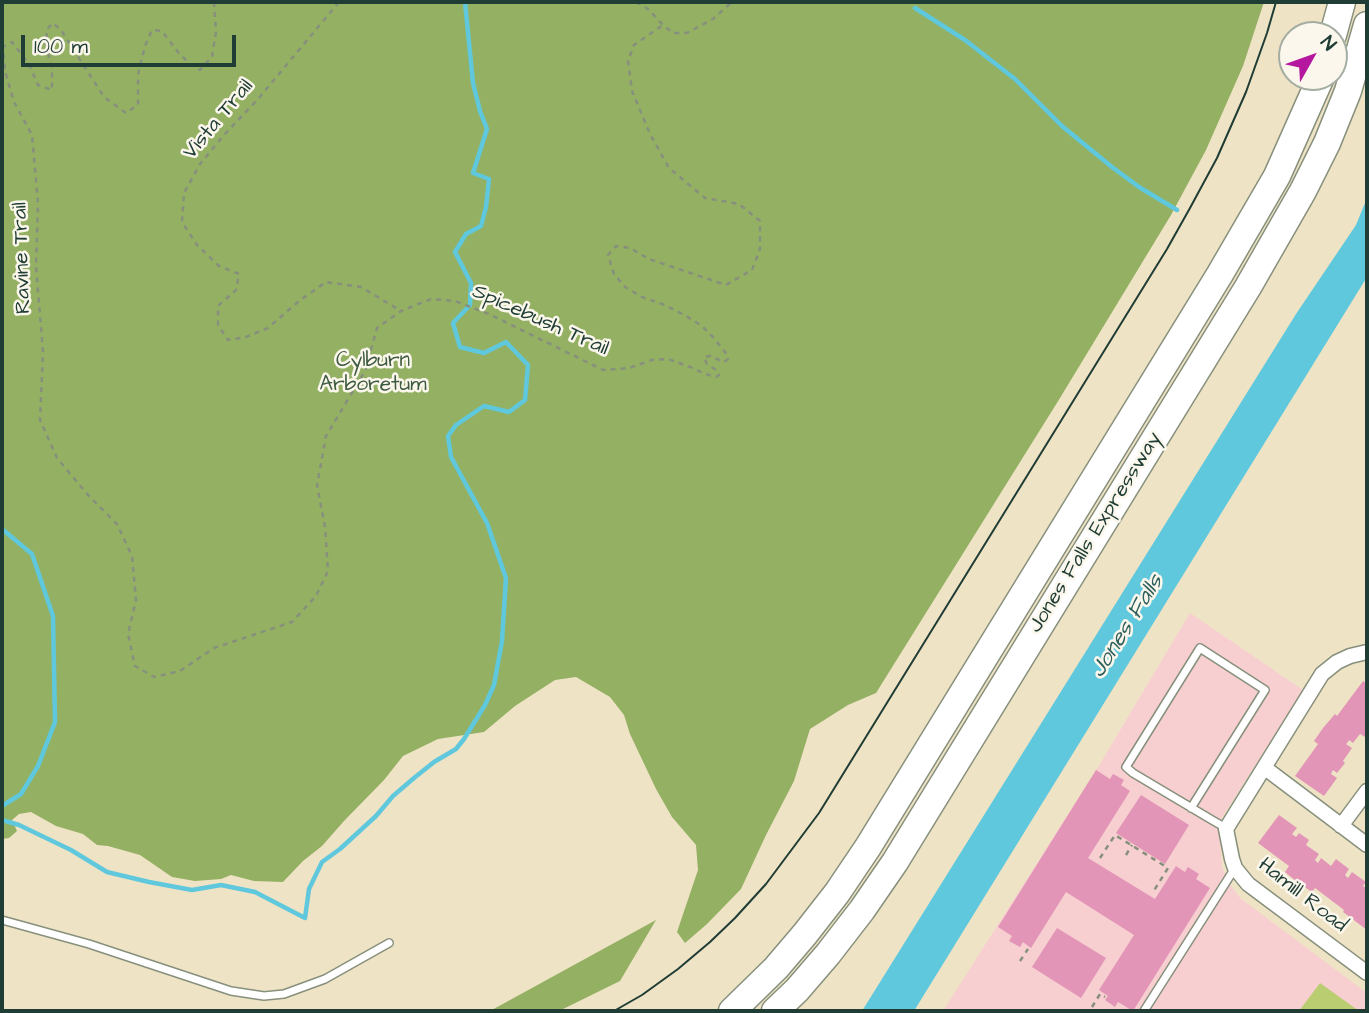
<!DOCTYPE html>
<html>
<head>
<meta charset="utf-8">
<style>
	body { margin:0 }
	#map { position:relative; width:1369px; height:1013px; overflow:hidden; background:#efe3c5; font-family:"Architects Daughter",sans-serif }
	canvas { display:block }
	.frame { position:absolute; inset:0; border:4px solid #1f3d34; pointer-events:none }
	.north { position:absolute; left:1278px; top:21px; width:70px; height:70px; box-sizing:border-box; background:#fbf7ec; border:2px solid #a3ada2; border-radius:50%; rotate:50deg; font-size:19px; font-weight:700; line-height:28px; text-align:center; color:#1f3d34 }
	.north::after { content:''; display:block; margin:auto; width:24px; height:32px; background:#b5179e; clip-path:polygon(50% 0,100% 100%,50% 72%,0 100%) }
	.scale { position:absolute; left:21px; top:35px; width:215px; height:32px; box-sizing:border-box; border:4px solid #1f3d34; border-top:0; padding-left:9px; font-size:21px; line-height:24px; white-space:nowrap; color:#1f3d34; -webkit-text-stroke:5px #fbf7ec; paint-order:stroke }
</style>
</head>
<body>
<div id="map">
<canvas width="1369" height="1013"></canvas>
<div class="frame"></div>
<div class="north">N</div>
<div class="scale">100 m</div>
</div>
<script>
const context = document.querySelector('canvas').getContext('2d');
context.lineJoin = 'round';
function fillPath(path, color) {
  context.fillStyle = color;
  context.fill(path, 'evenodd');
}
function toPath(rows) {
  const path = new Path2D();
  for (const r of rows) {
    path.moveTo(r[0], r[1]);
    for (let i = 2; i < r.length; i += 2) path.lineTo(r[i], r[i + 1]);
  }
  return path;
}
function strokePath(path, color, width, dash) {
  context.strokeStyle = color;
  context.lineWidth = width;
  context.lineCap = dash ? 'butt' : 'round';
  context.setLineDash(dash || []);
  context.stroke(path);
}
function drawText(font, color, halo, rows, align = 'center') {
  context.font = font + ' "Architects Daughter",sans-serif';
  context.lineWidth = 5;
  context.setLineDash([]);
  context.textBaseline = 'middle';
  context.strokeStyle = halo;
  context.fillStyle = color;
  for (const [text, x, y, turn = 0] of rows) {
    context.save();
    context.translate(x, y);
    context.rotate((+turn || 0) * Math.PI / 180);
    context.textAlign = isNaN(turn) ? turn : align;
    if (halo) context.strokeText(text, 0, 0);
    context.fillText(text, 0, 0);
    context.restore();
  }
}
fillPath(toPath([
	[1190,613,1303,690,1221,819,1220,842,1222,867,1231,886,1240,898,1367,993,1367,1011,943,1011,1100,764]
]), '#f7cfd0');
fillPath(toPath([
	[1320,983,1359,1011,1299,1011]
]), '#bacd71');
fillPath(toPath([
	[2,2,1264,2,1243,66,1206,150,1171,215,1060,398,876,693,848,705,810,729,794,781,766,835,741,889,707,924,685,943,677,932,698,870,696,845,672,817,656,789,630,734,624,715,610,697,576,677,555,680,515,706,484,732,438,739,403,756,384,780,344,821,322,846,303,861,283,882,254,881,231,875,221,879,195,881,172,877,140,855,108,846,97,845,83,834,56,826,31,812,19,814,12,820,17,831,9,838,2,839],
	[656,920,620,981,559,1011,490,1011]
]), '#93b063');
fillPath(toPath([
	[1367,198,1367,277,914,1011,862,1011,1296,314,1356,225]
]), '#60c8dd');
strokePath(toPath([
	[915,8,965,40,1015,79,1062,126,1112,167,1139,187,1177,210],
	[2,529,32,554,53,616,55,722,38,766,21,794,2,806],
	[2,820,19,825,71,850,107,872,149,882,192,890,221,885,255,892,305,918,309,889,322,862,340,849,376,816,393,796,414,778,434,762,456,749,464,739,485,705,494,685,502,641,506,578,487,523,451,457,448,436,456,425,484,406,509,412,525,400,528,365,506,342,484,353,460,347,453,323,470,305,471,283,455,252,466,234,481,226,486,207,489,179,473,173,487,129,480,111,473,83,465,2]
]), '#60c8dd', 4.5);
fillPath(toPath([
	[1363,681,1367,684,1367,733,1365,737,1360,734,1353,743,1349,740,1348,742,1346,744,1352,748,1343,761,1345,763,1337,773,1333,770,1331,774,1337,778,1324,796,1295,776,1318,744,1314,741,1323,728,1335,714,1337,716],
	[1096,770,1110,779,1113,774,1124,780,1121,785,1130,791,1088,858,1155,899,1176,866,1185,872,1188,867,1199,874,1196,879,1210,888,1133,1011,1118,1002,1115,1007,1105,1000,1108,996,1099,990,1134,935,1066,892,1031,948,1023,942,1020,947,1009,941,1012,936,998,927],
	[1141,795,1189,825,1165,864,1116,833],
	[1279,815,1297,828,1292,834,1296,837,1299,833,1309,840,1306,845,1319,854,1315,860,1318,863,1321,858,1331,866,1336,859,1349,869,1345,875,1348,878,1352,872,1366,882,1363,886,1367,889,1367,930,1343,912,1344,910,1315,888,1312,892,1297,882,1285,872,1289,866,1258,843],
	[1057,928,1106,958,1081,998,1032,967]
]), '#e295b7');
const lane = toPath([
	[1191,808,1265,690,1200,648,1126,767,1133,773,1212,820,1226,828],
	[2,920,89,944,231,991,264,996,284,994,325,979,389,943],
	[1144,1011,1235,868]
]);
const street = toPath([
	[1367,652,1350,656,1337,662,1322,674,1226,829,1232,859,1235,868,1248,884,1367,973],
	[1265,768,1367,845],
	[1341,826,1367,791]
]);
const highway = toPath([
	[1333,35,1342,2],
	[732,1011,776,968,805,934,837,893,868,847,1220,274,1277,176,1321,77],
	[775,1011,797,990,828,954,862,910,895,862,1248,287,1303,191,1327,143,1348,91,1367,25]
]);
strokePath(lane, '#87907c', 10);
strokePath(street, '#87907c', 17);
strokePath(highway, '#87907c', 29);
strokePath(toPath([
	[214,2,216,32,212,57,200,70,190,64,178,52,162,31,152,30,145,46,138,75,138,105,126,113,104,97,61,30,53,23,47,29,46,44,52,71,52,90,38,85,29,64,12,42,3,47,5,71,14,102,32,135,38,204,36,267,43,352,40,420,57,458,88,495,117,524,132,556,136,600,128,634,135,666,154,677,180,671,214,648,292,622,316,596,328,571,325,527,317,485,326,436,365,371,377,328,401,311,431,299,455,301,489,314,603,370,629,368,652,360,668,359,693,368,705,374,716,377,719,375,716,370,707,364,704,357,710,356,724,362,728,359,725,352,712,336,702,326,686,316,665,305,642,297,625,287,614,274,608,255,616,246,630,248,649,259,726,285,752,270,760,249,760,221,739,204,705,198,669,168,650,134,632,91,628,61,634,45,663,25],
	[339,2,258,99,224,135,200,164,184,193,182,222,197,245,219,266,239,274,236,290,218,306,218,325,228,340,246,337,268,328,299,301,326,282,361,287,401,311],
	[636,2,648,9,663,25,673,33,687,33,713,19,732,2],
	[1126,855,1132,845],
	[1100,858,1115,835,1168,868,1153,892],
	[1020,961,1028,949],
	[1092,1007,1100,994,1105,997],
	[1126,1011,1129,1010]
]), '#87907c', 2.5, [5, 5]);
strokePath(lane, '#fff', 7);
strokePath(street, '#fff', 14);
strokePath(highway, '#fff', 26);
strokePath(toPath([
	[614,1011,642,995,678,969,710,942,735,918,766,884,819,813,1167,249,1190,208,1217,158,1246,92,1267,33,1276,2]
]), '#1f3d34', 2);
drawText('21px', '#1f3d34', '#fbf7ec', [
	["Vista Trail",219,120,-50],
	["Ravine Trail",23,258,-92],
	["Spicebush Trail",540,321,24],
	["Jones Falls Expressway",1096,533,-58],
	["Hamill Road",1302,896,38]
]);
drawText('21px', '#3e5a40', '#fbf7ec', [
	["Cylburn",373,362],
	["Arboretum",373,386]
]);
drawText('italic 23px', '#2f605e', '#fbf7ec', [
	["Jones Falls",1128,627,-58]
]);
</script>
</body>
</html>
